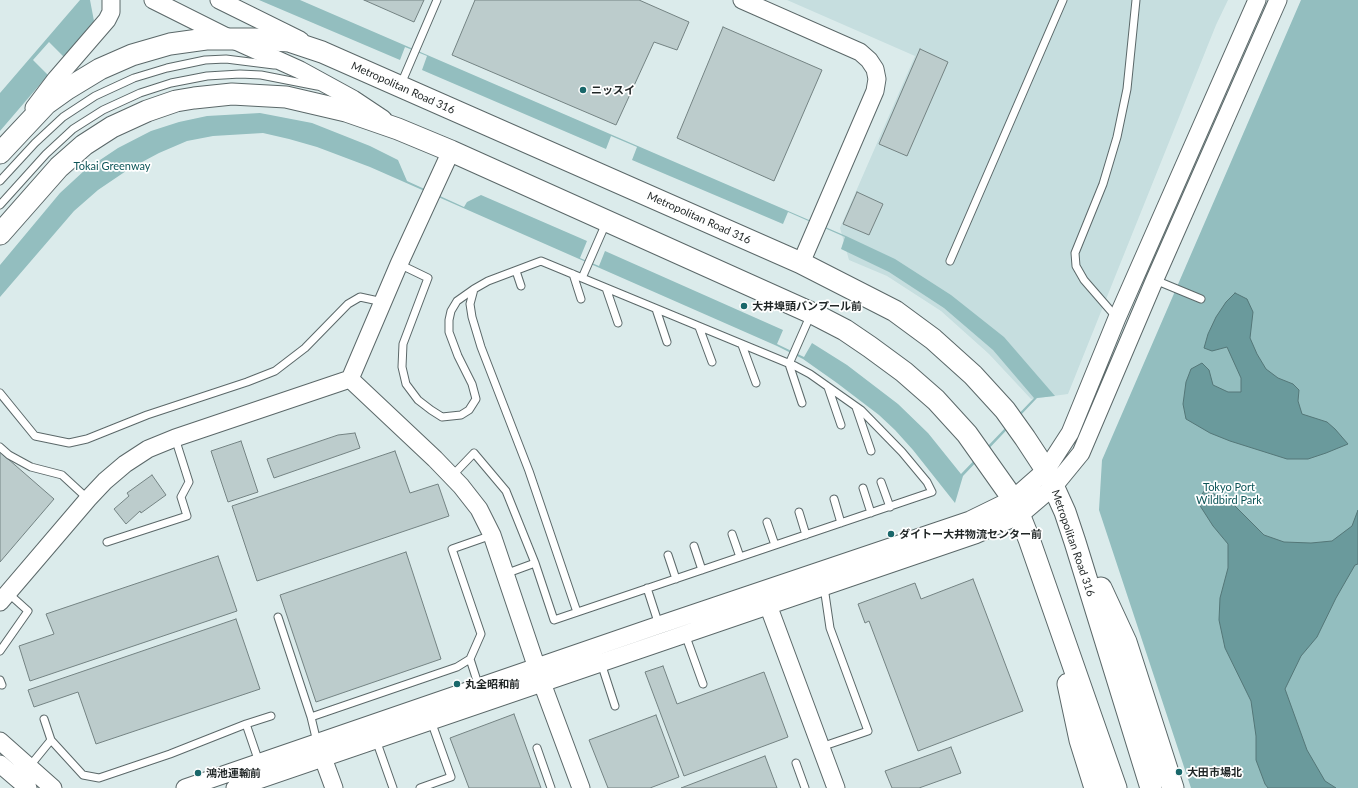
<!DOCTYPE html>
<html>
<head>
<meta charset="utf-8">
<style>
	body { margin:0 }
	canvas { display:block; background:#dbebeb }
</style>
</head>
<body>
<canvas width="1358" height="788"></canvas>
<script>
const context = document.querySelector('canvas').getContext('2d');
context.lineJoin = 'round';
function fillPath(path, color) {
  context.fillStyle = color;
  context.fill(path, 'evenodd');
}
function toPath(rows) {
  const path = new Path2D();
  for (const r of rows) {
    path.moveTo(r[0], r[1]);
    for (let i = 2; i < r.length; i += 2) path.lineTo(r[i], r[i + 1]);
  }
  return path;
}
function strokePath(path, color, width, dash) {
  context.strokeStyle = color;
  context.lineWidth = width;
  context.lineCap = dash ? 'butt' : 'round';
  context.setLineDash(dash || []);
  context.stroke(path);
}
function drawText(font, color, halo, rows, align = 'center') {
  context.font = font + ' Lato,"Noto Sans JP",sans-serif';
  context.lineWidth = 3.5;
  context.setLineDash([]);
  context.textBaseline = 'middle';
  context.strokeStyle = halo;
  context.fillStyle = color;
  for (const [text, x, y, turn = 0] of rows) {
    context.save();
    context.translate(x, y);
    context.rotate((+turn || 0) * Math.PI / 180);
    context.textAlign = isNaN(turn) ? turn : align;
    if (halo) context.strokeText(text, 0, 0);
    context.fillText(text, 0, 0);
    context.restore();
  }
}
fillPath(toPath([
	[787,0,1228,0,1216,25,1068,394,1031,399,989,354,941,311,887,276,849,260,840,228,915,56]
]), '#c6dedf');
fillPath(toPath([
	[80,0,90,0,94,21,64,57,49,42,33,60,48,75,0,131,0,93],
	[259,0,300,0,846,236,895,259,951,295,1004,337,1055,396,1037,398,963,476,955,503,913,450,895,430,879,415,837,383,803,359,777,346,370,167,317,147,289,139,263,133,213,136,187,141,159,153,129,169,98,190,74,211,0,297,0,265,60,193,85,170,118,148,151,131,179,122,207,116,260,113,312,123,370,146,398,160,407,181,464,207,467,202,481,195,587,241,580,258,599,266,605,251,783,330,777,344,804,357,812,343,847,365,898,404,928,433,961,474,1034,398,993,350,944,308,889,272,841,249,845,237,788,212,783,224,632,160,637,147,611,136,606,149,422,70,427,56,405,47,400,60],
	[1301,0,1358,0,1358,788,1191,788,1099,510,1102,460]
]), '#93bebf');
const water = toPath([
	[1235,293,1247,299,1253,312,1250,338,1257,354,1266,369,1278,378,1293,384,1299,390,1298,401,1302,414,1327,422,1335,429,1348,444,1326,453,1308,459,1287,459,1230,441,1210,433,1186,419,1183,404,1186,382,1191,369,1202,363,1209,370,1213,385,1228,392,1241,392,1241,378,1227,347,1212,351,1204,348,1208,334,1216,317,1226,302,1235,293],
	[1205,490,1231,502,1264,535,1284,542,1311,543,1332,541,1352,526,1358,510,1358,564,1355,565,1336,598,1317,637,1301,656,1285,689,1307,750,1325,781,1336,788,1268,788,1265,784,1256,760,1256,736,1251,701,1225,648,1219,620,1220,598,1228,568,1228,544,1213,526,1197,501,1205,490]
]);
fillPath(water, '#6a9a9c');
strokePath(water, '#547778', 1);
const building = toPath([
	[364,0,424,0,414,22,364,0],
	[475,0,639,0,689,22,677,50,654,42,616,125,452,55,475,0],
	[723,27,822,70,774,181,677,138,723,27],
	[920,49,948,62,907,156,879,144,920,49],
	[857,192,883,204,869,235,843,224,857,192],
	[355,433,360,448,274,478,267,459,338,435,355,433],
	[241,441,258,492,228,502,211,451,241,441],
	[395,451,410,493,438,484,449,516,257,581,232,506,395,451],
	[0,452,54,499,0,562,0,452],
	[152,475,166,495,141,513,140,511,126,524,114,509,129,496,127,493,152,475],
	[406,552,441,659,316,702,280,595,406,552],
	[218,556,237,611,30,681,19,646,54,634,46,614,218,556],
	[973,579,1023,711,918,751,869,621,865,623,858,604,915,583,921,599,973,579],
	[236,619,260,689,96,744,78,692,34,707,28,690,236,619],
	[663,666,677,704,764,672,788,737,684,776,645,672,663,666],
	[514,714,541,788,469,788,450,738,514,714],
	[656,715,679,777,650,788,608,788,589,740,656,715],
	[951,747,961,773,919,788,892,788,885,771,951,747],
	[765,756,777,788,681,788,765,756]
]);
fillPath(building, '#bccccc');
strokePath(building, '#748383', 1);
const service = toPath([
	[401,84,437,0],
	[0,181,35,143,63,117,95,96,134,78,167,68,205,60,226,59,274,65],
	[0,205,46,154,73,129,103,110,140,93,171,83,207,76,240,74,261,75,317,86],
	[950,261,1063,0],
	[399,264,428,278,403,344,402,367,406,384,418,400,431,410,442,417,461,415,469,410,476,399,472,384,458,356,449,332,449,320,451,311,457,301,474,289,488,281,541,261,795,366,810,374,861,410,902,452,927,482,932,492,554,620,535,563,506,491,474,453,452,476],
	[516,271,521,286],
	[573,274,581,299],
	[582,278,606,223],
	[1155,280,1201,299],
	[606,288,618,323],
	[474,289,470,304,472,317,481,347,529,471,577,612],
	[656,309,667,342],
	[1117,318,1084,280,1076,266,1075,253,1103,184,1117,137,1127,89,1136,0],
	[699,327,712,362],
	[742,345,756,383],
	[828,387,841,425],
	[0,393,35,436,69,443,87,439,147,415,247,382,275,371,305,348,348,304,360,297,383,302],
	[802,403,789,364,811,314],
	[856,407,871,451],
	[0,447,9,455,31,467,62,475,88,499],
	[881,482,890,507],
	[863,488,871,513],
	[834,499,841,523],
	[799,512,806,535],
	[767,522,775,545],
	[732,534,740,557],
	[107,542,187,516,181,497,189,482,175,438],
	[694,546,702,570],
	[668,555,676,579],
	[505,574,535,563],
	[647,588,659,625],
	[278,617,311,717],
	[685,634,703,684],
	[0,651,28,611,8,593],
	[601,663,615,706],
	[0,680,2,685],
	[479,687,470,659,481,634,452,549,492,535],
	[44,719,51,740],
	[376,740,393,788],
	[317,742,311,717,457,667,470,659],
	[821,747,868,731,830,628,824,587],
	[537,748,551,788],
	[259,762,246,724,271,716],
	[796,763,805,788],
	[29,767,51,740,83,775,99,778,170,754,246,724],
	[420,788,451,777,431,721]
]);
const tertiary = toPath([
	[153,0,229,38,300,70,353,99,383,119],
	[219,0,300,40],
	[742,0,860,52,869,60,875,69,877,79,875,91,801,263],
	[34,108,56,79,107,20,111,12,111,0],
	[350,379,435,459,461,486,479,509,492,535,542,683,581,788],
	[0,602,88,499,105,481,125,464,148,449,175,438,350,379,399,264,451,151],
	[768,605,836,788],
	[0,741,53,788],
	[323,758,334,788],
	[0,764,28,788],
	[185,788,659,625,970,520,1013,499,1046,470,1070,433,1117,318,1257,0],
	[235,788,975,535,1020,515,1054,486,1081,453,1155,279,1278,0]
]);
const primary = toPath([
	[0,153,46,104,67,89,100,69,132,55,170,44,206,39,254,39,289,41,322,52,801,263,895,311,933,339,973,375,1005,410,1025,438,1046,470,1065,512,1075,542,1151,788],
	[0,234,59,167,84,145,112,127,147,111,176,101,194,98,232,94,286,97,346,111,398,129,451,151,816,315,845,330,870,347,904,372,936,400,967,434,1013,499,1029,539,1116,788],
	[1101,588,1126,642,1173,788],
	[1068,684,1080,740,1095,788]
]);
strokePath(service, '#5b6869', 9);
strokePath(tertiary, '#5b6869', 19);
strokePath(primary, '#5b6869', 23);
strokePath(service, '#fff', 7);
strokePath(tertiary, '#fff', 17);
strokePath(primary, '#fff', 21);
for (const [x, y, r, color] of [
	[583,90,4,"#19676a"],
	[744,306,4,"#19676a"],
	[891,534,4,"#19676a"],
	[457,684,4,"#19676a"],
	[1179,772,4,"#19676a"],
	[198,773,4,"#19676a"]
]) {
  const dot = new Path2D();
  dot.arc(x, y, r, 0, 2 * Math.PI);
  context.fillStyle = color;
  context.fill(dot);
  strokePath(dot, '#fff', 1.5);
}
drawText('11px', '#1f2525', '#fff', [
	["Metropolitan Road 316",403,88,24],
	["Metropolitan Road 316",699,218,24],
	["Metropolitan Road 316",1073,543,71]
]);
drawText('bold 11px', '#1f2525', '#fff', [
	["ニッスイ",591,90],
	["大井埠頭バンプール前",752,306],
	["ダイトー大井物流センター前",899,534],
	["丸全昭和前",465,684],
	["大田市場北",1187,772],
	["鴻池運輸前",206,773]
], 'left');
drawText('11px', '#0d5558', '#fff', [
	["Tokai Greenway",112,166],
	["Tokyo Port",1229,487],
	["Wildbird Park",1229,500]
]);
</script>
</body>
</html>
